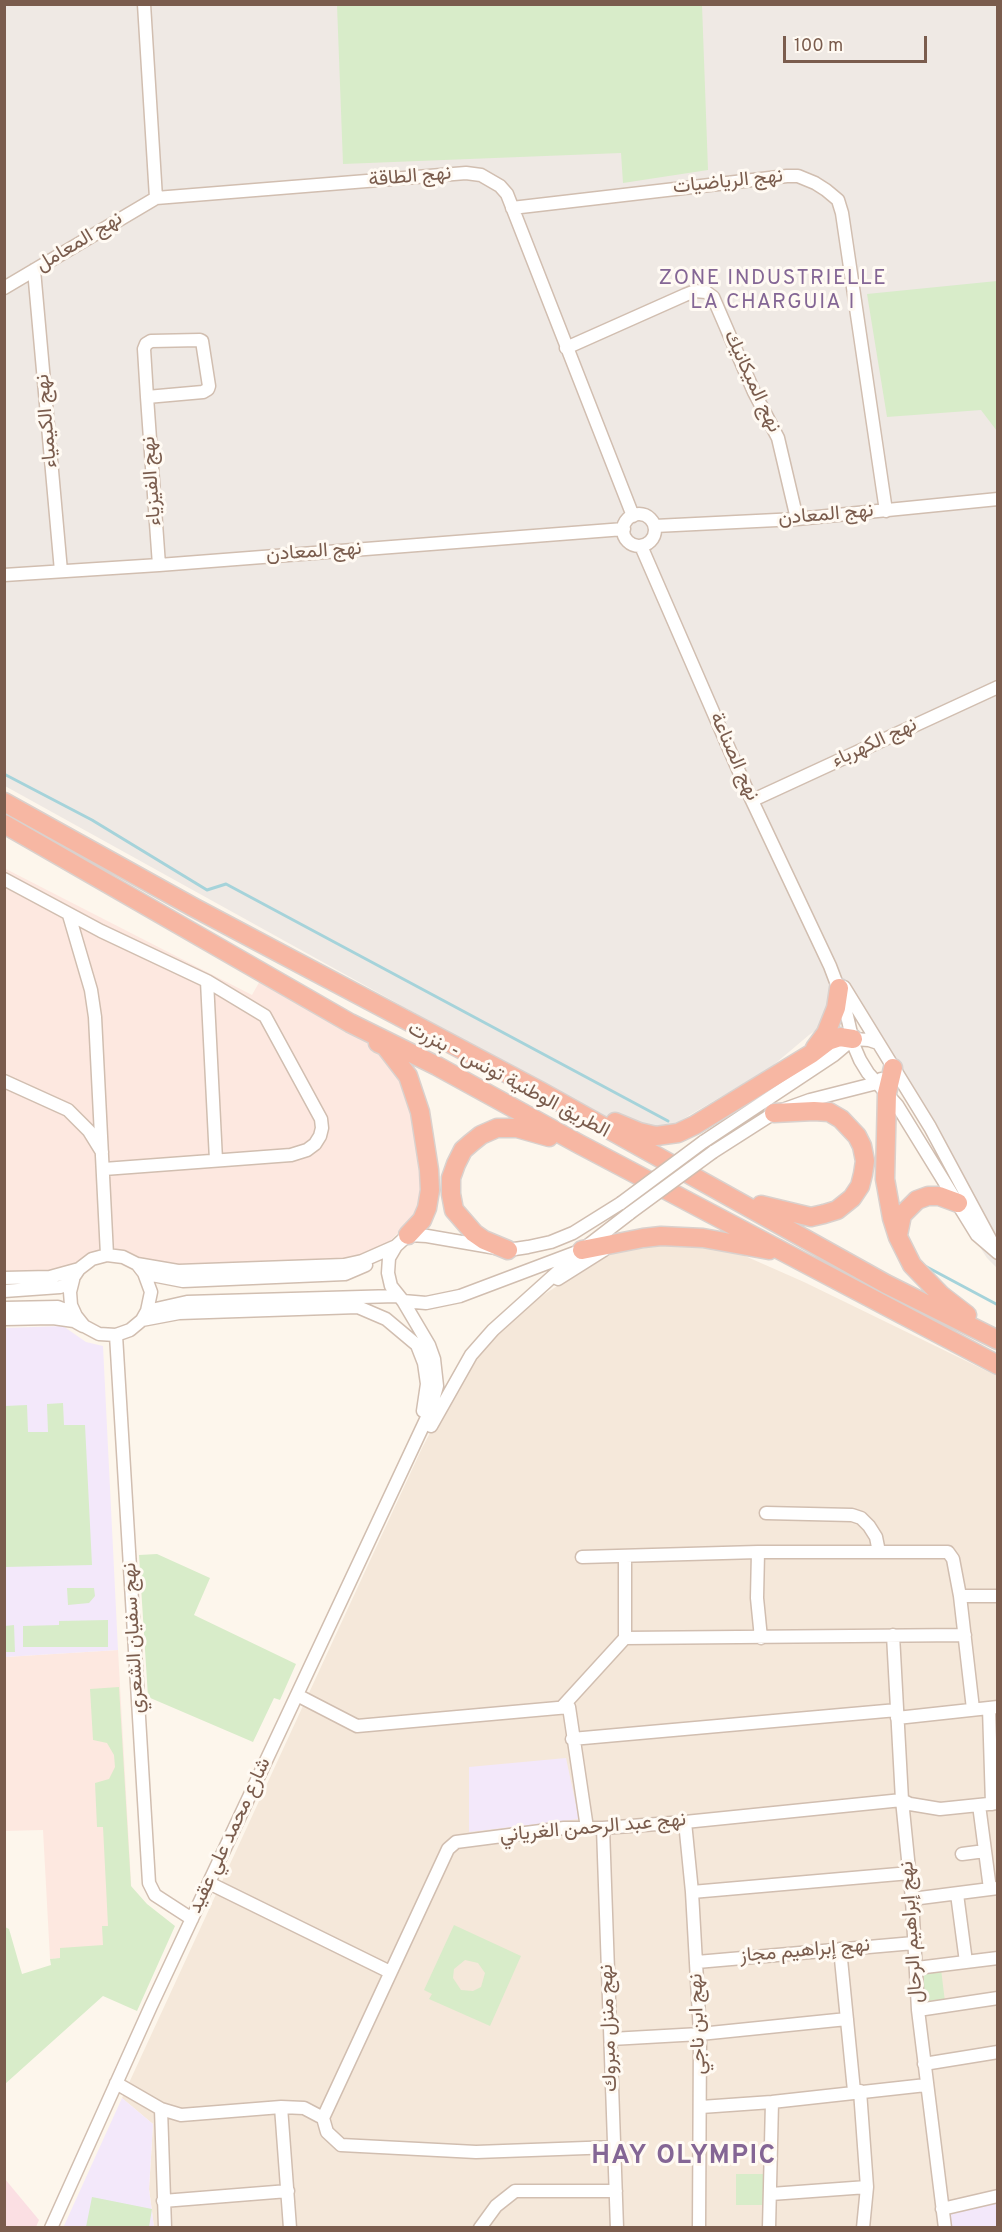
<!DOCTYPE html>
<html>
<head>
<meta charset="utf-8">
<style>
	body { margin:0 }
	#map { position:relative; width:1002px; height:2232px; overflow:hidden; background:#fdf6ec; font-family:Overpass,sans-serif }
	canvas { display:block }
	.frame { position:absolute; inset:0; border:6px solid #7a5c4d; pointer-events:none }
	.scale { position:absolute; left:783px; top:36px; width:144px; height:27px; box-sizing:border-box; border:3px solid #7a5c4d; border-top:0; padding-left:8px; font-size:18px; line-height:21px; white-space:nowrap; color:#7a5c4d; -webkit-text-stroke:4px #fffaf3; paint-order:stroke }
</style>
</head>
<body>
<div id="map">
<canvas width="1002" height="2232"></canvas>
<div class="frame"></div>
<div class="scale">100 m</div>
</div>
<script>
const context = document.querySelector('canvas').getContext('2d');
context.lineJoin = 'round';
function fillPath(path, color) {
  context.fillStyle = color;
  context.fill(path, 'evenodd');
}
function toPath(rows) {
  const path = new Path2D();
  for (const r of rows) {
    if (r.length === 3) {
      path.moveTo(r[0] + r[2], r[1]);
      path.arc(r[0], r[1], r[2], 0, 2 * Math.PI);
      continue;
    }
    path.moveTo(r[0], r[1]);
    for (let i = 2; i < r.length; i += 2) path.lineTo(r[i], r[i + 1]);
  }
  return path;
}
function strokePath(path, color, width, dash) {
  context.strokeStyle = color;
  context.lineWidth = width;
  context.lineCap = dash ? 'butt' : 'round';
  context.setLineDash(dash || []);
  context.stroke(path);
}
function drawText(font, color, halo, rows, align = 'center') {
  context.font = font + ' Overpass,Vazirmatn,sans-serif';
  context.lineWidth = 6;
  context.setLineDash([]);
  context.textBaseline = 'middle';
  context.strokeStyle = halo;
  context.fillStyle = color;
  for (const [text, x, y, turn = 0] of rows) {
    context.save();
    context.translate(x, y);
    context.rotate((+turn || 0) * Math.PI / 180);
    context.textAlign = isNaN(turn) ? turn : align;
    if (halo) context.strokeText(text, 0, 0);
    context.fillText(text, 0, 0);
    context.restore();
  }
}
fillPath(toPath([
	[685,1242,736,1252,804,1282,997,1376,997,2227,154,2227,149,2189,153,2124,122,2098,422,1448,458,1380,487,1342,524,1307,613,1251,638,1244]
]), '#f5e8da');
fillPath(toPath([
	[4,868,252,995,261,979,373,1043,399,1073,413,1122,421,1188,418,1208,409,1222,385,1246,365,1256,347,1260,179,1264,141,1258,129,1253,103,1251,88,1254,78,1264,52,1271,5,1272],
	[118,1650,135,1953,50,1959,43,1830,5,1831,5,1657]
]), '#fde8e0');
fillPath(toPath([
	[5,5,997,5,997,1268,987,1258,960,1217,976,1205,859,1002,809,1035,770,1068,683,1119,644,1140,5,786]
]), '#efe9e4');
fillPath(toPath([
	[63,1326,86,1342,103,1346,118,1650,5,1657,5,1328],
	[566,1758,579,1819,469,1832,469,1767],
	[122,2098,153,2124,149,2189,154,2227,63,2228],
	[997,2202,997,2227,950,2227,948,2211]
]), '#f3e8fa');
fillPath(toPath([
	[5,2179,39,2220,36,2227,5,2227]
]), '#fbdfe3');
fillPath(toPath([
	[337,5,702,5,708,170,623,183,621,153,343,164],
	[997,281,997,431,981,410,887,417,867,294],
	[63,1403,64,1425,85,1425,92,1565,5,1567,5,1406,27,1405,28,1432,48,1432,47,1404],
	[157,1554,210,1578,194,1615,296,1664,280,1700,274,1698,253,1742,148,1697,139,1555],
	[67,1588,94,1588,95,1596,89,1603,68,1605],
	[108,1620,108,1647,23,1647,23,1626,59,1625,59,1621],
	[14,1625,15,1652,5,1652,5,1626],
	[119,1687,131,1886,147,1904,175,1926,137,2011,103,1996,5,2084,5,1927,9,1929,22,1974,51,1965,50,1959,60,1958,60,1948,103,1945,102,1926,108,1926,103,1827,97,1827,95,1783,109,1779,115,1767,114,1755,107,1743,93,1740,90,1689],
	[454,1925,521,1956,490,2026,429,1999,432,1994,424,1990],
	[465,1960,478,1963,485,1973,481,1987,473,1991,461,1990,453,1978,454,1969],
	[941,1969,945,2002,922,2005,918,1972],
	[736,2174,763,2174,763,2205,736,2205],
	[92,2197,152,2209,149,2227,86,2227]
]), '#d8ecc9');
strokePath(toPath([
	[4,774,92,820,207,890,226,884,668,1121],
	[925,1266,998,1305]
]), '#a5d3da', 3);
const minor = toPath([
	[144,4,156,198],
	[512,208,787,176,798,176,815,183,826,190,838,200,842,213,886,511],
	[34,270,61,571],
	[4,288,156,198,466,173,481,175,500,186,507,194,633,516],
	[566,348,685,295,695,291,706,292,713,297,754,392,778,438,797,519],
	[147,397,203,392,208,389,209,386,202,341,200,340,151,341,146,344,144,349,147,397,159,565],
	[639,530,16],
	[655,526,797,519,998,499],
	[641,546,747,790,830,966,844,1003,854,1046,860,1060,868,1073,897,1105,977,1235,998,1253],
	[4,575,159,565,624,529],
	[753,800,998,687],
	[4,879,101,931,207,981,265,1016,321,1119,322,1128,320,1136,315,1144,307,1150,291,1155,104,1169],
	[69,915,91,990,95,1017,107,1255],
	[207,981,216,1160],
	[844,987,930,1127,996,1250],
	[4,1081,68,1110,89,1131,102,1152],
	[703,1142,834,1055,853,1039,869,1040,878,1043],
	[713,1152,774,1113,810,1100,877,1083,881,1079],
	[582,1250,460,1296,426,1303,403,1301,391,1286,388,1273,389,1258,396,1246,408,1235,427,1236,508,1250,528,1247,551,1242,573,1233,621,1203],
	[137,1264,178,1271,344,1265,362,1261,396,1246],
	[152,1275,183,1281,345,1274,366,1265],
	[4,1278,50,1277,79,1269],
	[558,1279,604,1250],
	[4,1291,60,1287,69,1284,79,1269,92,1259,107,1255,123,1257,137,1264,144,1273,151,1292,147,1311,142,1320,130,1330,116,1335,99,1334,84,1326,76,1316,71,1305,70,1292,73,1280],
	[4,1308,58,1307,66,1310,76,1316],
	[147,1311,187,1302,396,1296],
	[4,1319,53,1318,74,1321,83,1326],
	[142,1320,179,1313,358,1307,386,1319,417,1345,424,1363,427,1384,423,1411],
	[116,1335,149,1883,155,1895,192,1919],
	[431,1426,471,1355,493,1330,582,1250,630,1213],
	[766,1513,852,1515,861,1518,869,1526,876,1537,879,1552],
	[758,1552,757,1598,761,1638],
	[582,1557,758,1552,948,1552,953,1559,960,1596,973,1709],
	[960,1596,998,1596],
	[893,1635,902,1800,912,1899,918,2010,945,2228],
	[625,1638,965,1635],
	[297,1695,357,1726,569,1707,587,1828],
	[562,1707,625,1638,625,1557],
	[989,1708,992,1804],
	[897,1718,998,1707],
	[572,1739,897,1710],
	[979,1805,990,1889],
	[685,1822,692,1892,700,2034,699,2228],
	[603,1828,617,2228],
	[962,1854,985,1851],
	[209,1883,390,1972],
	[692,1892,910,1873],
	[957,1894,966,1962],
	[912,1899,998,1888],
	[840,1949,854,2091],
	[697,1962,914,1943],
	[917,1968,998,1958],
	[918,2010,998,1998],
	[611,2039,700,2034,847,2019],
	[924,2064,998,2052],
	[116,2083,161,2109,181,2115,281,2107,304,2108,323,2118],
	[860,2091,867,2187,863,2228],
	[281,2107,290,2228],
	[701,2107,772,2102,926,2085],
	[161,2109,165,2228],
	[323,2118,448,1849,456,1842,564,1828,603,1828,685,1822,902,1800,910,1804,940,1809,998,1803],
	[323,2118,327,2132,341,2145,476,2152,614,2147],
	[771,2194,867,2187],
	[163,2201,288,2191],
	[942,2209,998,2196],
	[51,2228,151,2006,430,1411,437,1386,434,1359,429,1345,403,1301],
	[480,2228,496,2206,515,2191,616,2191],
	[769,2228,772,2102]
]);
const highway = toPath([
	[4,802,193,907,540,1091,886,1284,998,1340],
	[4,824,350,1023,437,1066,579,1144,998,1365],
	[378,1043,385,1046,408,1076,420,1112,429,1170,430,1190,427,1208,422,1220,408,1235],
	[815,1048,826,1033,836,1008,839,988],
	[893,1068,887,1093,885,1179,892,1218,898,1237,912,1265,941,1295,967,1315],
	[615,1122,639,1132,656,1136,678,1133,695,1125,811,1054,828,1041,840,1037,853,1039],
	[761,1205,811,1217,824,1214,837,1210,852,1198,860,1186,863,1174,865,1161,862,1146,857,1136,841,1119,829,1112,814,1111,774,1113],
	[898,1235,902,1215,917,1200,928,1196,939,1196,958,1203],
	[508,1250,484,1240,474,1233,454,1210,451,1194,451,1178,456,1164,463,1150,471,1143,481,1135,497,1128,517,1128,549,1137],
	[582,1250,643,1238,661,1236,703,1238,769,1250]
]);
strokePath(minor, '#d1beb0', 15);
strokePath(highway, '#dad1cd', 21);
strokePath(minor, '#fff', 12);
strokePath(highway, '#f7b7a3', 18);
const minorBridge = toPath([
	[621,1203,703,1142],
	[630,1213,713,1152]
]);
strokePath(minorBridge, '#d1beb0', 15, []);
strokePath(minorBridge, '#fff', 12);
drawText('20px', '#7a5c4d', '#fffaf3', [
	["نهج الطاقة",410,178,-5],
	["نهج الرياضيات",728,183,-6],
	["نهج المعامل",80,243,-31],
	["نهج الميكانيك",751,382,65],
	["نهج الكيمياء",48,421,-95],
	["نهج الفيزياء",153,481,-94],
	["نهج المعادن",826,516,-5],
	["نهج المعادن",314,553,-4],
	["نهج الكهرباء",875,744,-25],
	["نهج الصناعة",733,757,66],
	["الطريق الوطنية تونس - بنزرت",508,1081,28],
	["نهج سفيان الشعري",135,1638,-93],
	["نهج عبد الرحمن الغرياني",593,1829,-5],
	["شارع محمد علي عقيد",231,1836,-65],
	["نهج إبراهيم الرحال",913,1932,-94],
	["نهج إبراهيم مجاز",805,1952,-5],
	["نهج ابن ناجي",699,2024,-92],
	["نهج منزل مبروك",610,2028,-92]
]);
context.letterSpacing = '1.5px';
drawText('21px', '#846695', '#fffaf3', [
	["ZONE INDUSTRIELLE",773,280],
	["LA CHARGUIA I",773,304]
]);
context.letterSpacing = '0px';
context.letterSpacing = '1.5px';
drawText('bold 26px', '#846695', '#fffaf3', [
	["HAY OLYMPIC",684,2158]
]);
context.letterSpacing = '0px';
</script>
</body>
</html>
